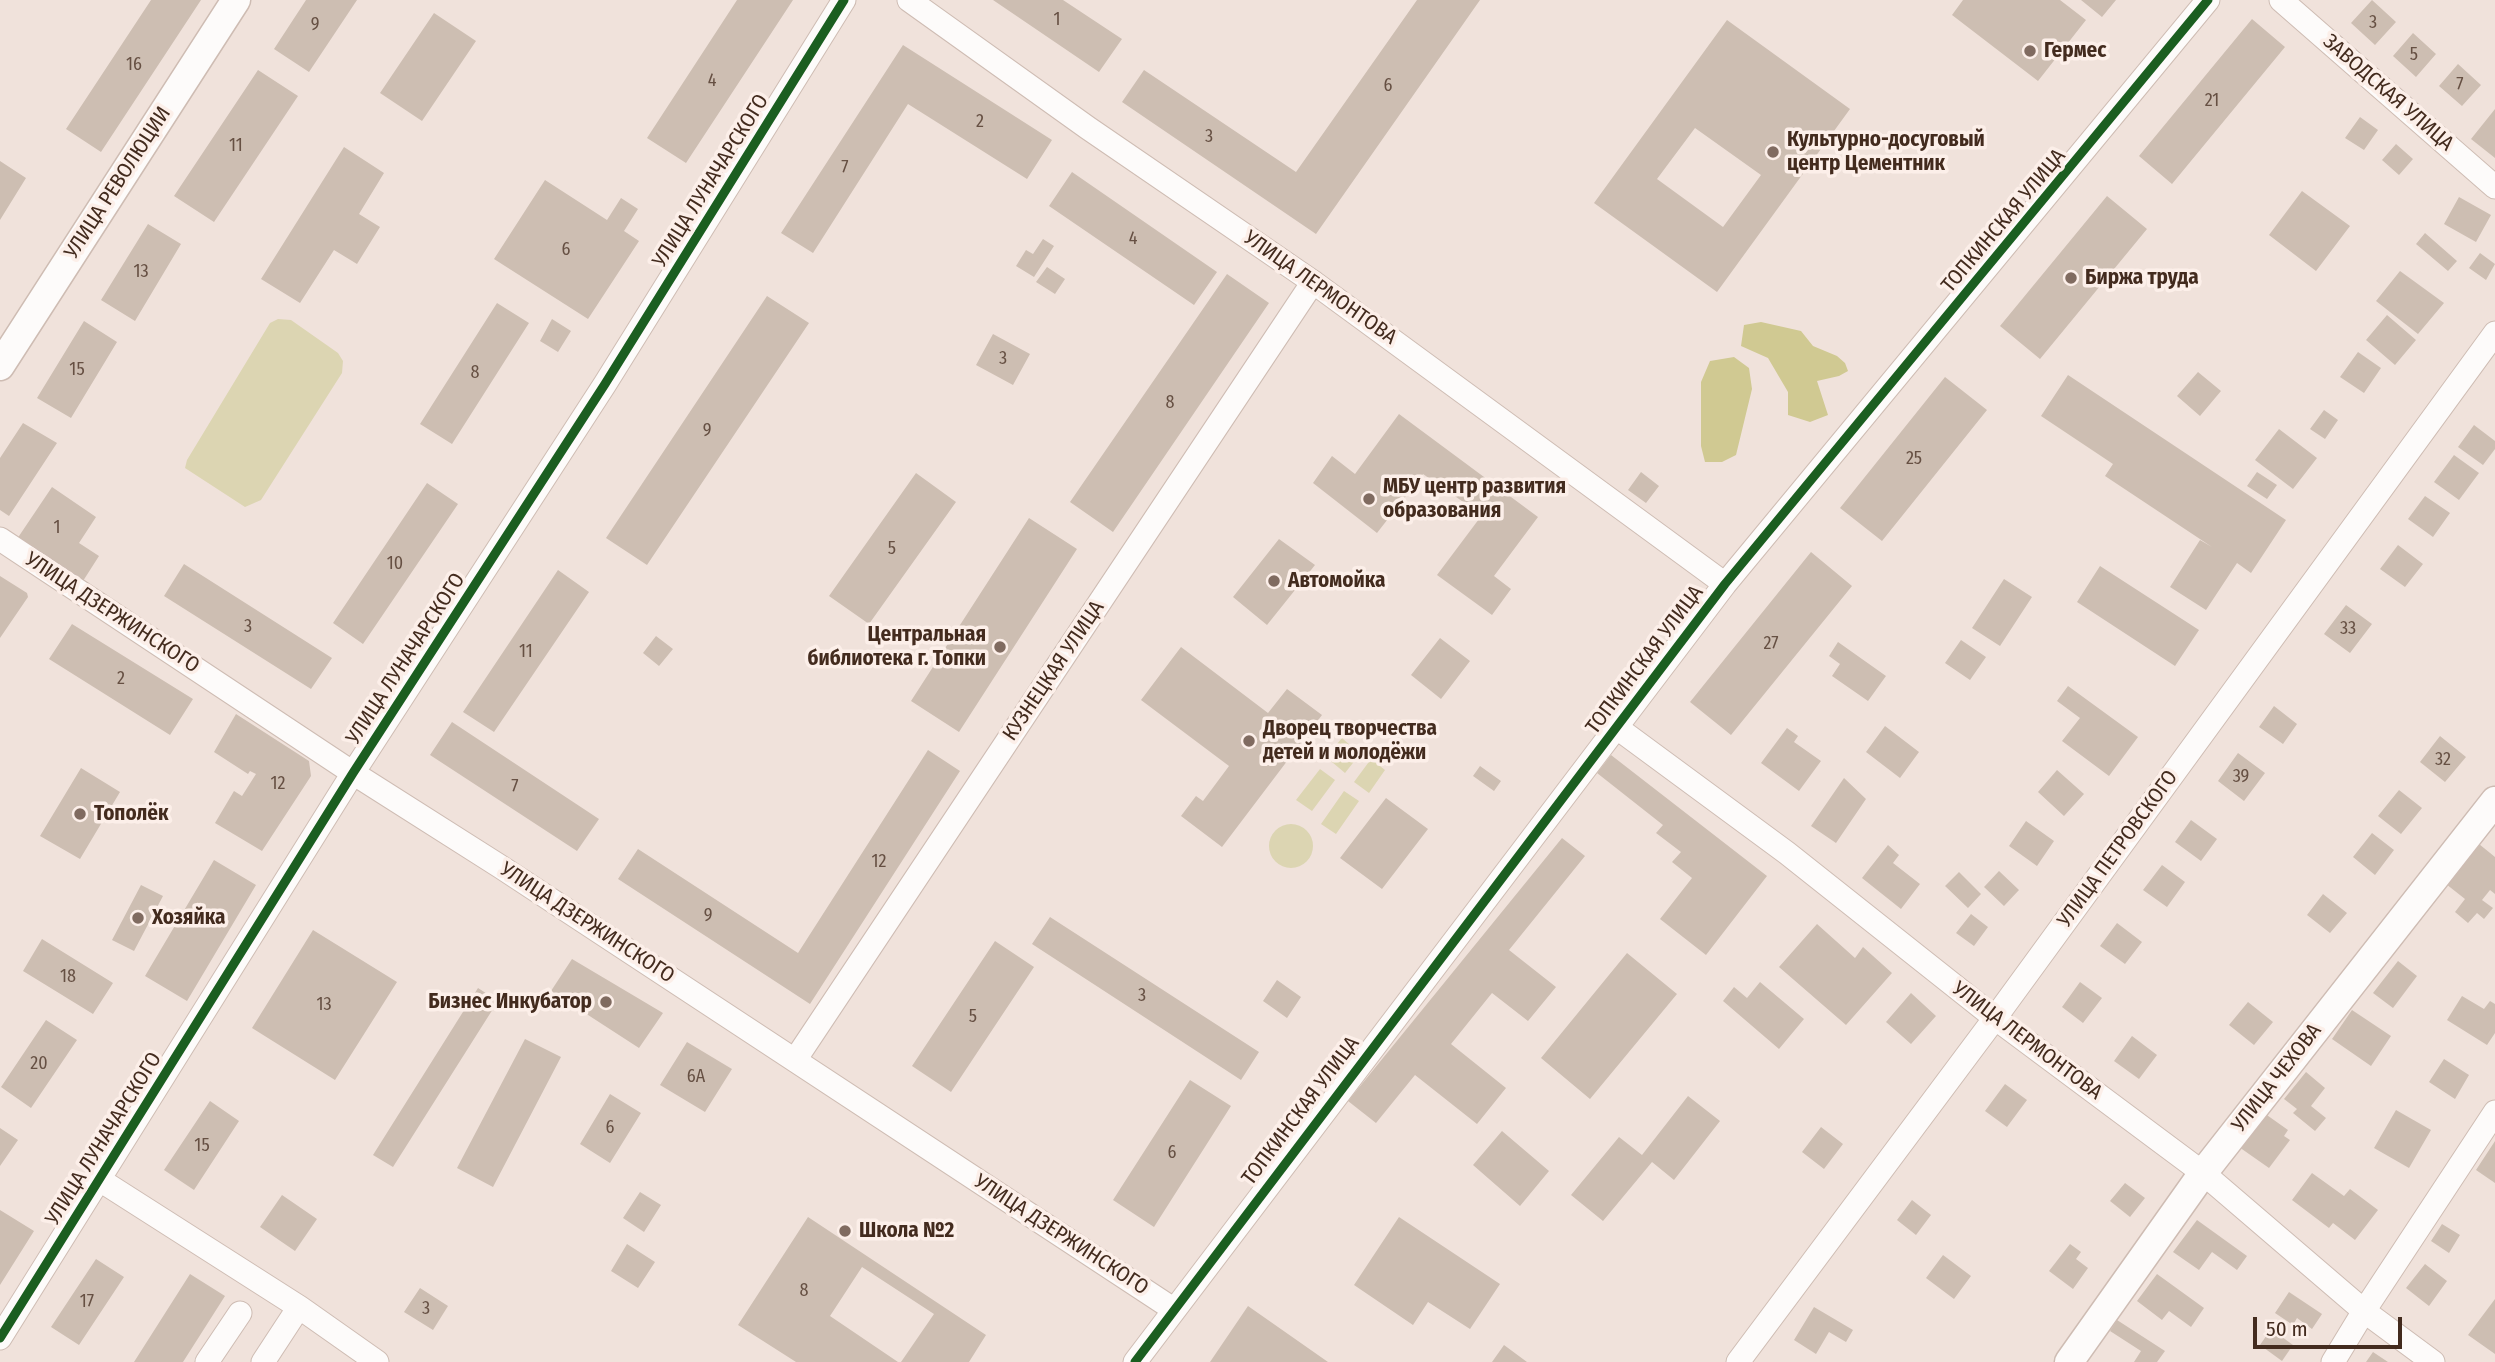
<!DOCTYPE html>
<html>
<head>
<meta charset="utf-8">
<style>
	body { margin:0 }
	#map { position:relative; width:2495px; height:1362px; overflow:hidden; background:#f0e2db; font-family:"Fira Sans Condensed",sans-serif }
	canvas { display:block }
	.scale { position:absolute; left:2253px; top:1317px; width:149px; height:32px; box-sizing:border-box; border:4px solid #432b1e; border-top:0; padding-left:9px; font-size:21px; line-height:24px; white-space:nowrap; color:#432b1e; -webkit-text-stroke:5px #fcefe9; paint-order:stroke }
</style>
</head>
<body>
<div id="map">
<canvas width="2495" height="1362"></canvas>
<div class="scale">50 m</div>
</div>
<script>
const context = document.querySelector('canvas').getContext('2d');
context.lineJoin = 'round';
function fillPath(path, color) {
  context.fillStyle = color;
  context.fill(path, 'evenodd');
}
function toPath(rows) {
  const path = new Path2D();
  for (const r of rows) {
    if (r.length === 3) {
      path.moveTo(r[0] + r[2], r[1]);
      path.arc(r[0], r[1], r[2], 0, 2 * Math.PI);
      continue;
    }
    path.moveTo(r[0], r[1]);
    for (let i = 2; i < r.length; i += 2) path.lineTo(r[i], r[i + 1]);
  }
  return path;
}
function strokePath(path, color, width, dash) {
  context.strokeStyle = color;
  context.lineWidth = width;
  context.lineCap = dash ? 'butt' : 'round';
  context.setLineDash(dash || []);
  context.stroke(path);
}
function drawText(font, color, halo, rows, align = 'center') {
  context.font = font + ' "Fira Sans Condensed",sans-serif';
  context.lineWidth = 7;
  context.setLineDash([]);
  context.textBaseline = 'middle';
  context.strokeStyle = halo;
  context.fillStyle = color;
  for (const [text, x, y, turn = 0] of rows) {
    context.save();
    context.translate(x, y);
    context.rotate((+turn || 0) * Math.PI / 180);
    context.textAlign = isNaN(turn) ? turn : align;
    if (halo) context.strokeText(text, 0, 0);
    context.fillText(text, 0, 0);
    context.restore();
  }
}
fillPath(toPath([
	[278,319,291,320,338,353,343,361,342,373,261,500,245,507,185,468,187,460,270,323],
	[1342,738,1360,754,1345,773,1326,757],
	[1371,759,1385,770,1369,793,1354,782],
	[1320,769,1335,780,1312,811,1296,800],
	[1344,791,1359,801,1336,834,1321,824],
	[1291,846,22]
]), '#dcd5b2');
fillPath(toPath([
	[1761,322,1801,331,1813,346,1837,356,1845,363,1848,371,1839,376,1817,381,1828,415,1810,422,1788,415,1788,392,1768,358,1741,346,1744,325],
	[1734,357,1749,368,1752,389,1736,455,1722,462,1705,462,1701,446,1701,382,1710,361]
]), '#d0c992');
fillPath(toPath([
	[151,0,201,0,101,152,66,129],
	[306,0,357,0,309,72,274,49],
	[737,0,793,0,686,163,647,138],
	[993,0,1063,0,1122,39,1099,72],
	[1417,0,1480,0,1316,234,1122,102,1144,70,1296,172],
	[1963,0,2060,0,2086,20,2038,81,1952,15],
	[2081,0,2116,0,2102,17],
	[2372,0,2396,22,2375,45,2351,23],
	[434,13,476,41,422,121,380,93],
	[2252,19,2285,47,2172,184,2139,156],
	[1727,20,1850,109,1717,292,1594,203],
	[1695,128,1761,175,1723,227,1657,179],
	[2413,33,2436,54,2416,77,2393,56],
	[903,45,1052,140,1027,179,908,104,813,253,781,233],
	[2458,64,2481,85,2462,106,2439,86],
	[258,70,298,96,214,222,174,196],
	[2495,109,2495,158,2471,139],
	[2360,117,2378,130,2364,150,2345,138],
	[2396,144,2413,159,2399,175,2382,160],
	[344,147,384,173,359,214,380,227,357,264,334,250,300,303,261,279],
	[0,161,26,178,0,220],
	[1072,172,1217,272,1194,305,1049,206],
	[545,180,607,220,621,198,638,209,624,231,639,241,588,319,494,259],
	[2302,191,2350,226,2316,271,2269,235],
	[2107,196,2147,229,2040,359,2000,326],
	[2459,197,2491,215,2476,242,2444,224],
	[148,224,181,244,135,321,101,300],
	[2425,233,2457,261,2448,271,2416,244],
	[1043,239,1054,246,1034,277,1016,266,1026,250,1033,254],
	[2480,253,2495,264,2486,280,2469,268],
	[1047,267,1065,279,1055,294,1036,282],
	[2400,271,2444,303,2418,334,2376,301],
	[1227,274,1269,303,1113,532,1070,502],
	[767,296,809,323,647,565,606,538],
	[497,303,529,323,452,444,420,424],
	[2387,315,2416,340,2395,365,2366,340],
	[552,319,571,331,558,352,540,341],
	[84,321,117,342,71,418,37,398],
	[993,334,1030,354,1013,385,976,365],
	[2358,352,2381,368,2364,393,2340,377],
	[2198,372,2221,391,2200,416,2177,396],
	[2068,375,2286,520,2251,573,2237,563,2206,610,2170,587,2200,540,2212,547,2105,476,2113,464,2041,416],
	[1945,377,1987,410,1882,541,1840,508],
	[2324,410,2338,420,2325,439,2310,429],
	[1399,414,1538,517,1494,576,1511,589,1492,615,1437,575,1482,515,1423,474,1377,533,1313,483,1332,456,1355,474],
	[23,423,57,443,9,516,0,510,0,458],
	[2474,425,2495,441,2495,449,2483,465,2458,447],
	[2279,429,2317,458,2293,489,2255,460],
	[2454,455,2479,473,2459,500,2434,482],
	[1641,472,1659,486,1646,503,1628,490],
	[2257,472,2277,485,2267,499,2247,486],
	[916,473,956,502,869,624,829,596],
	[427,483,458,504,363,644,333,623],
	[52,487,96,517,79,543,99,556,83,581,17,539],
	[2425,496,2450,513,2433,537,2408,519],
	[1029,518,1077,549,959,732,911,701],
	[1279,539,1315,565,1267,625,1233,597],
	[2398,545,2423,564,2405,587,2380,569],
	[1811,552,1852,586,1731,735,1690,702],
	[184,564,332,658,311,689,164,596],
	[2100,566,2199,630,2175,666,2077,602],
	[558,570,589,592,494,732,463,712],
	[0,576,27,593,28,597,0,638],
	[2004,579,2032,597,2000,646,1972,628],
	[2346,605,2372,624,2350,653,2324,634],
	[72,624,193,699,170,735,49,659],
	[656,636,673,649,659,666,643,653],
	[1440,638,1470,661,1441,699,1411,675],
	[1961,640,1986,657,1970,680,1945,663],
	[1838,642,1886,676,1868,701,1832,676,1840,664,1829,656],
	[1181,647,1268,713,1287,689,1322,715,1222,847,1181,816,1196,796,1203,801,1229,766,1141,700],
	[2068,686,2138,737,2109,776,2062,741,2080,718,2057,701],
	[2274,706,2297,724,2283,744,2259,727],
	[236,714,309,761,311,776,262,851,215,823,234,791,242,796,256,774,250,771,248,774,214,752],
	[452,722,599,819,577,851,430,755],
	[1885,726,1919,752,1900,778,1866,752],
	[1787,728,1798,736,1794,742,1821,761,1799,791,1761,763],
	[2440,736,2466,757,2445,782,2420,762],
	[928,750,960,771,810,1004,618,879,638,849,798,953],
	[2238,753,2265,773,2244,801,2218,781],
	[1611,755,1767,876,1706,955,1660,919,1692,878,1672,862,1681,852,1656,833,1663,825,1597,773],
	[1480,766,1501,781,1494,791,1473,776],
	[81,768,120,792,80,859,40,836],
	[2057,770,2084,794,2064,816,2038,792],
	[1844,778,1866,799,1836,843,1811,826],
	[2399,790,2422,808,2401,834,2378,816],
	[1386,798,1428,829,1382,889,1340,858],
	[2191,820,2217,839,2201,861,2175,842],
	[2026,821,2054,841,2037,866,2009,846],
	[2372,833,2394,850,2375,875,2353,857],
	[1562,838,1585,856,1509,950,1556,987,1528,1021,1492,993,1451,1044,1506,1088,1477,1124,1415,1075,1376,1123,1348,1101],
	[2479,844,2495,857,2495,894,2490,890,2482,900,2493,908,2484,919,2477,913,2468,923,2455,912,2465,899,2446,884],
	[1888,845,1899,855,1893,863,1920,884,1901,909,1862,878],
	[214,860,256,885,187,1001,145,976],
	[2162,865,2185,882,2167,907,2143,890],
	[1999,871,2019,890,2004,906,1984,887],
	[1959,872,1981,894,1968,908,1945,886],
	[141,885,163,896,134,951,112,940],
	[2323,894,2347,913,2330,933,2307,915],
	[1971,914,1988,927,1974,946,1956,933],
	[1050,917,1259,1052,1241,1080,1032,944],
	[2117,923,2142,942,2125,964,2100,946],
	[1817,924,1855,958,1863,947,1892,973,1846,1025,1779,967],
	[313,930,397,982,335,1080,252,1028],
	[42,939,113,983,93,1014,23,971],
	[995,941,1034,967,951,1092,912,1066],
	[1627,953,1677,994,1590,1099,1541,1058],
	[572,959,663,1013,639,1048,551,991],
	[2398,961,2417,976,2393,1008,2373,993],
	[1277,980,1301,997,1287,1018,1263,1001],
	[1760,982,1804,1019,1779,1049,1723,1001,1734,987,1747,998],
	[2080,982,2102,998,2083,1023,2062,1007],
	[478,988,498,1001,393,1167,373,1155],
	[1911,993,1936,1016,1911,1044,1886,1022],
	[2462,996,2484,1009,2490,1001,2495,1004,2495,1033,2487,1045,2447,1020],
	[2248,1002,2273,1022,2254,1045,2229,1025],
	[2352,1010,2391,1036,2371,1066,2332,1039],
	[46,1020,77,1040,31,1108,1,1087],
	[2132,1036,2157,1055,2139,1079,2114,1061],
	[525,1039,561,1057,493,1187,457,1168],
	[687,1042,732,1069,705,1112,660,1085],
	[2444,1059,2469,1075,2455,1099,2429,1082],
	[2306,1072,2325,1088,2311,1106,2326,1118,2315,1131,2293,1113,2297,1109,2284,1099],
	[1190,1080,1231,1106,1154,1227,1113,1200],
	[2005,1084,2027,1100,2007,1127,1985,1111],
	[610,1094,641,1113,610,1163,580,1144],
	[1688,1096,1720,1121,1674,1180,1652,1162,1603,1221,1571,1195,1619,1137,1642,1155],
	[210,1101,239,1121,194,1190,164,1170],
	[2396,1110,2431,1130,2409,1168,2374,1148],
	[2264,1113,2288,1130,2284,1136,2290,1140,2269,1168,2239,1147],
	[1821,1127,1843,1144,1824,1169,1802,1152],
	[0,1128,18,1140,0,1166],
	[1502,1131,1549,1171,1520,1206,1473,1165],
	[2495,1141,2495,1183,2476,1170],
	[2312,1173,2344,1196,2350,1189,2378,1210,2355,1240,2333,1223,2329,1228,2292,1200],
	[2125,1183,2145,1198,2130,1217,2110,1201],
	[640,1192,661,1205,644,1232,623,1218],
	[282,1195,317,1219,295,1251,260,1227],
	[1912,1200,1931,1215,1916,1235,1897,1220],
	[0,1210,34,1231,0,1285],
	[808,1217,986,1335,969,1362,901,1362,934,1314,862,1267,830,1316,898,1362,796,1362,738,1325],
	[1399,1217,1500,1284,1470,1329,1428,1302,1413,1325,1354,1285],
	[2197,1220,2247,1256,2237,1270,2212,1252,2199,1270,2173,1252],
	[2442,1224,2460,1235,2449,1253,2431,1241],
	[627,1244,655,1262,638,1288,611,1271],
	[2070,1244,2081,1252,2076,1259,2088,1268,2073,1289,2049,1271],
	[1943,1255,1971,1276,1954,1299,1926,1278],
	[96,1259,124,1277,79,1345,51,1327],
	[2425,1264,2447,1281,2429,1306,2406,1288],
	[190,1274,225,1296,183,1362,134,1362],
	[2157,1274,2204,1308,2191,1327,2169,1311,2162,1320,2137,1301],
	[420,1288,448,1306,433,1330,404,1312],
	[2289,1292,2322,1314,2312,1329,2297,1318,2293,1325,2275,1313],
	[2495,1299,2495,1354,2468,1335],
	[1248,1306,1328,1362,1210,1362],
	[1814,1307,1853,1330,1846,1342,1829,1332,1816,1354,1794,1340],
	[2117,1320,2165,1351,2157,1362,2134,1362,2141,1351,2110,1331],
	[2271,1329,2293,1345,2282,1361,2260,1345],
	[1504,1345,1527,1362,1492,1362],
	[2373,1352,2388,1362,2366,1362]
]), '#cdbeb2');
const minor = toPath([
	[909,0,1088,128,1313,282,1725,584],
	[2281,0,2495,187],
	[0,539,353,773,501,867,1173,1309],
	[1616,727,1787,853,1995,1018,2203,1173,2364,1311,2433,1362],
	[795,1060,1313,282],
	[100,1180,299,1307,377,1362],
	[0,1338,353,773,605,384,844,0],
	[207,1362,240,1313],
	[263,1362,299,1307],
	[1135,1362,1725,584,2208,0],
	[1738,1362,1995,1018,2495,333],
	[2333,1362,2364,1311,2495,1112]
]);
const tertiary = toPath([
	[0,366,236,0],
	[2069,1362,2203,1173,2495,801]
]);
strokePath(minor, '#cebcb3', 25);
strokePath(tertiary, '#cebcb3', 31);
strokePath(minor, '#fdfbfa', 23);
strokePath(tertiary, '#fdfbfa', 28);
strokePath(toPath([
	[0,1338,353,773,605,384,844,0],
	[1135,1362,1725,584,2208,0]
]), '#1b5e20', 9);
for (const [x, y, r, color] of [
	[2030,51,7,"#806b60"],
	[1773,152,7,"#806b60"],
	[2071,278,7,"#806b60"],
	[1369,499,7,"#806b60"],
	[1274,581,7,"#806b60"],
	[1000,647,7,"#806b60"],
	[1249,741,7,"#806b60"],
	[80,814,7,"#806b60"],
	[138,918,7,"#806b60"],
	[606,1002,7,"#806b60"],
	[845,1231,7,"#806b60"]
]) {
  const dot = new Path2D();
  dot.arc(x, y, r, 0, 2 * Math.PI);
  context.fillStyle = color;
  context.fill(dot);
  strokePath(dot, '#fcefe9', 2.5);
}
drawText('18px', '#665043', null, [
	["1",1057,20],
	["3",2373,23],
	["9",315,25],
	["5",2414,55],
	["16",134,65],
	["4",712,81],
	["7",2460,85],
	["6",1388,86],
	["21",2212,101],
	["2",980,122],
	["3",1209,137],
	["11",236,146],
	["7",845,168],
	["4",1133,239],
	["6",566,250],
	["13",141,272],
	["3",1003,359],
	["15",77,370],
	["8",475,373],
	["8",1170,403],
	["9",707,431],
	["25",1914,459],
	["1",57,528],
	["5",892,549],
	["10",395,564],
	["3",248,627],
	["33",2348,629],
	["27",1771,644],
	["11",526,652],
	["2",121,679],
	["32",2443,760],
	["39",2241,777],
	["12",278,784],
	["7",515,787],
	["12",879,862],
	["9",708,916],
	["18",68,977],
	["3",1142,996],
	["13",324,1005],
	["5",973,1017],
	["20",39,1064],
	["6А",696,1077],
	["6",610,1128],
	["15",202,1146],
	["6",1172,1153],
	["8",804,1291],
	["17",87,1302],
	["3",426,1309]
]);
drawText('bold 21px', '#432b1e', '#fcefe9', [
	["Гермес",2044,51],
	["Культурно-досуговый",1787,140],
	["центр Цементник",1787,164],
	["Биржа труда",2085,278],
	["МБУ центр развития",1383,487],
	["образования",1383,511],
	["Автомойка",1288,581],
	["Центральная",986,635,"right"],
	["библиотека г. Топки",986,659,"right"],
	["Дворец творчества",1263,729],
	["детей и молодёжи",1263,753],
	["Тополёк",94,814],
	["Хозяйка",152,918],
	["Бизнес Инкубатор",592,1002,"right"],
	["Школа №2",859,1231]
], 'left');
drawText('21px', '#432b1e', '#fcefe9', [
	["ЗАВОДСКАЯ УЛИЦА",2388,93,41],
	["УЛИЦА ЛУНАЧАРСКОГО",711,181,-58],
	["УЛИЦА РЕВОЛЮЦИИ",118,183,-57],
	["ТОПКИНСКАЯ УЛИЦА",2004,221,-50],
	["УЛИЦА ЛЕРМОНТОВА",1320,288,35],
	["УЛИЦА ДЗЕРЖИНСКОГО",112,613,33],
	["УЛИЦА ЛУНАЧАРСКОГО",406,659,-57],
	["ТОПКИНСКАЯ УЛИЦА",1645,660,-53],
	["КУЗНЕЦКАЯ УЛИЦА",1054,671,-56],
	["УЛИЦА ПЕТРОВСКОГО",2118,849,-54],
	["УЛИЦА ДЗЕРЖИНСКОГО",587,923,33],
	["УЛИЦА ЛЕРМОНТОВА",2027,1041,37],
	["УЛИЦА ЧЕХОВА",2277,1078,-52],
	["ТОПКИНСКАЯ УЛИЦА",1301,1111,-53],
	["УЛИЦА ЛУНАЧАРСКОГО",104,1139,-58],
	["УЛИЦА ДЗЕРЖИНСКОГО",1061,1235,33]
]);
</script>
</body>
</html>
